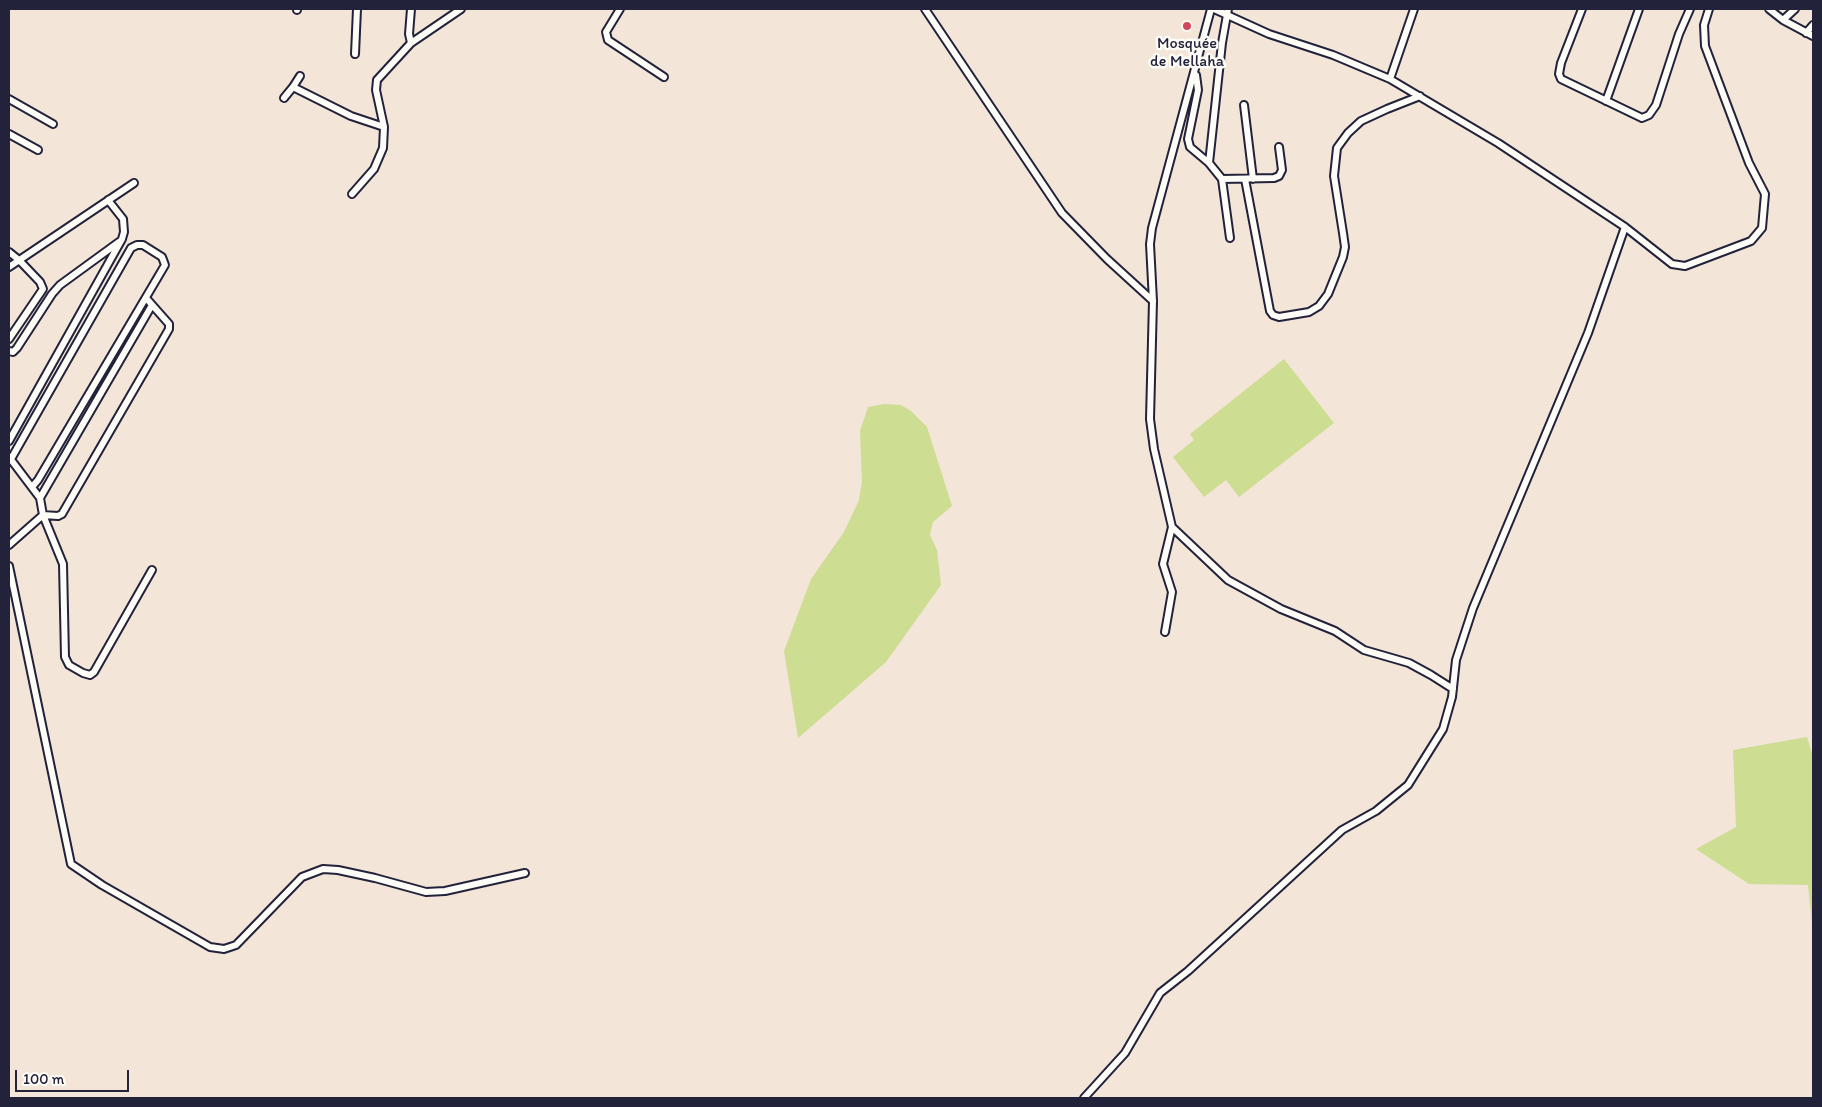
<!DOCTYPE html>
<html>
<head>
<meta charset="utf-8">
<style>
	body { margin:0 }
	#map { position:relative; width:1822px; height:1107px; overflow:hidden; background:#f3e5d7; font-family:Itim,sans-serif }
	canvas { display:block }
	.frame { position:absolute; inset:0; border:10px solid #22223b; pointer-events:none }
	.scale { position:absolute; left:15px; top:1070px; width:114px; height:22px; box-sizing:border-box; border:2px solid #22223b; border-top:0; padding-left:6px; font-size:15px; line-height:18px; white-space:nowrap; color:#22223b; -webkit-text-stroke:4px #fdfcf7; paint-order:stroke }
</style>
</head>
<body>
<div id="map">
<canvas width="1822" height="1107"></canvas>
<div class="frame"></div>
<div class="scale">100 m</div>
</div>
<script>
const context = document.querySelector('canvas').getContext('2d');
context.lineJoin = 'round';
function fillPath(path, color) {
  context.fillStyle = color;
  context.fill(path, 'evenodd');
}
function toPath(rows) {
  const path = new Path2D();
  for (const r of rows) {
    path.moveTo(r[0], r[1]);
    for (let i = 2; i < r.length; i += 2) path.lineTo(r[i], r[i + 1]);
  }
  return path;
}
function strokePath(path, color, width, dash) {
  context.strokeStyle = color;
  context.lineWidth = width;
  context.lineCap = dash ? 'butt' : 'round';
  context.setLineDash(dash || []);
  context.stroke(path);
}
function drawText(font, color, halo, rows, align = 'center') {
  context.font = font + ' Itim,sans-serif';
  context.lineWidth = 5;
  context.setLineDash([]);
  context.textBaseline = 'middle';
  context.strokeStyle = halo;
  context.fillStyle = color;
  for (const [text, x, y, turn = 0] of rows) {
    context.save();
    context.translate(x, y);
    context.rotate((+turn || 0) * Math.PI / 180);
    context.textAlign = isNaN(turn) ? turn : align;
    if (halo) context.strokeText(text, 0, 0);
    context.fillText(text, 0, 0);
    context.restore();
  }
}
fillPath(toPath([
	[1284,359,1334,423,1239,497,1226,480,1204,497,1173,457,1194,440,1190,434],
	[885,404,901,405,911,411,927,427,952,506,933,522,930,535,937,550,941,585,886,662,798,738,784,651,811,579,844,532,859,500,862,481,860,431,868,407],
	[1807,737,1813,757,1813,933,1808,885,1749,884,1696,849,1736,827,1733,750]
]), '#cddd91');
const street = toPath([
	[411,9,409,34,411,43],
	[620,9,606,32,608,40,664,77],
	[925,9,1062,213,1107,259,1153,301],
	[1582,9,1561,63,1559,74,1561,79,1642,118,1649,115,1656,105,1679,34,1690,9],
	[1769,9,1783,20,1813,36],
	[297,10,297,9],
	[1783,20,1795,9],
	[1806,33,1813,25],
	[355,54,357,9],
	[1196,75,1198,90,1188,139,1190,147,1209,163,1222,179,1274,178,1279,176,1282,170,1279,147],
	[1390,79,1414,9],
	[293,87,351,116,384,127],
	[284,98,293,87,300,76],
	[9,99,53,124],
	[1606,101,1639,9],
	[1244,105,1253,179],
	[9,134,38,150],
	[1209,163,1222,43,1228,9],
	[1222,179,1230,238],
	[1245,179,1270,311,1273,315,1279,317,1309,312,1319,306,1328,294,1343,257,1345,247,1343,233,1334,176,1337,148,1348,133,1361,121,1387,109,1420,96],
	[352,194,374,169,383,148,384,127,376,90,377,80,411,43,461,9],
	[1625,227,1672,264,1685,266,1751,241,1762,228,1765,194,1749,163,1705,46,1704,25,1709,9],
	[9,252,19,260,40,282,43,289,9,339],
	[9,267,134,183],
	[9,351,13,352,17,348,52,294,60,285,119,242],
	[9,441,122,239,124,232,123,219,108,200],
	[9,457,40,498,43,515,63,564,65,657,69,665,83,673,90,675,94,672,152,570],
	[11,459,131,248,137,245,143,245,162,257,165,265,38,480,32,487],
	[40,498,152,305],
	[1172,527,1228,580,1281,609,1335,631,1364,650,1409,663,1431,675,1453,689],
	[9,545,43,515,58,516,62,514,169,329,169,324,146,298],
	[9,566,71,864,102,885,210,947,224,949,236,945,302,877,323,869,338,870,375,878,426,892,445,891,525,873],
	[1165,632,1172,592,1163,564,1172,527,1154,449,1150,419,1153,301,1150,244,1152,228,1211,9],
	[1084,1098,1125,1053,1160,993,1188,971,1342,830,1376,811,1408,785,1443,729,1452,697,1456,660,1473,608,1588,333,1625,227,1498,143,1390,79,1333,55,1269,34,1214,9]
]);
strokePath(street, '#22223b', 10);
strokePath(street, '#fdfcf7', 6);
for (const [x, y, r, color] of [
	[1187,26,5,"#d1495b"]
]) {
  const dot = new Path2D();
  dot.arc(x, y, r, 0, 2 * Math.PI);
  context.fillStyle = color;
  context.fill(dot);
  strokePath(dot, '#fdfcf7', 2);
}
drawText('16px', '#22223b', '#fdfcf7', [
	["Mosquée",1187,44],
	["de Mellaha",1187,62]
]);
</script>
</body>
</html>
